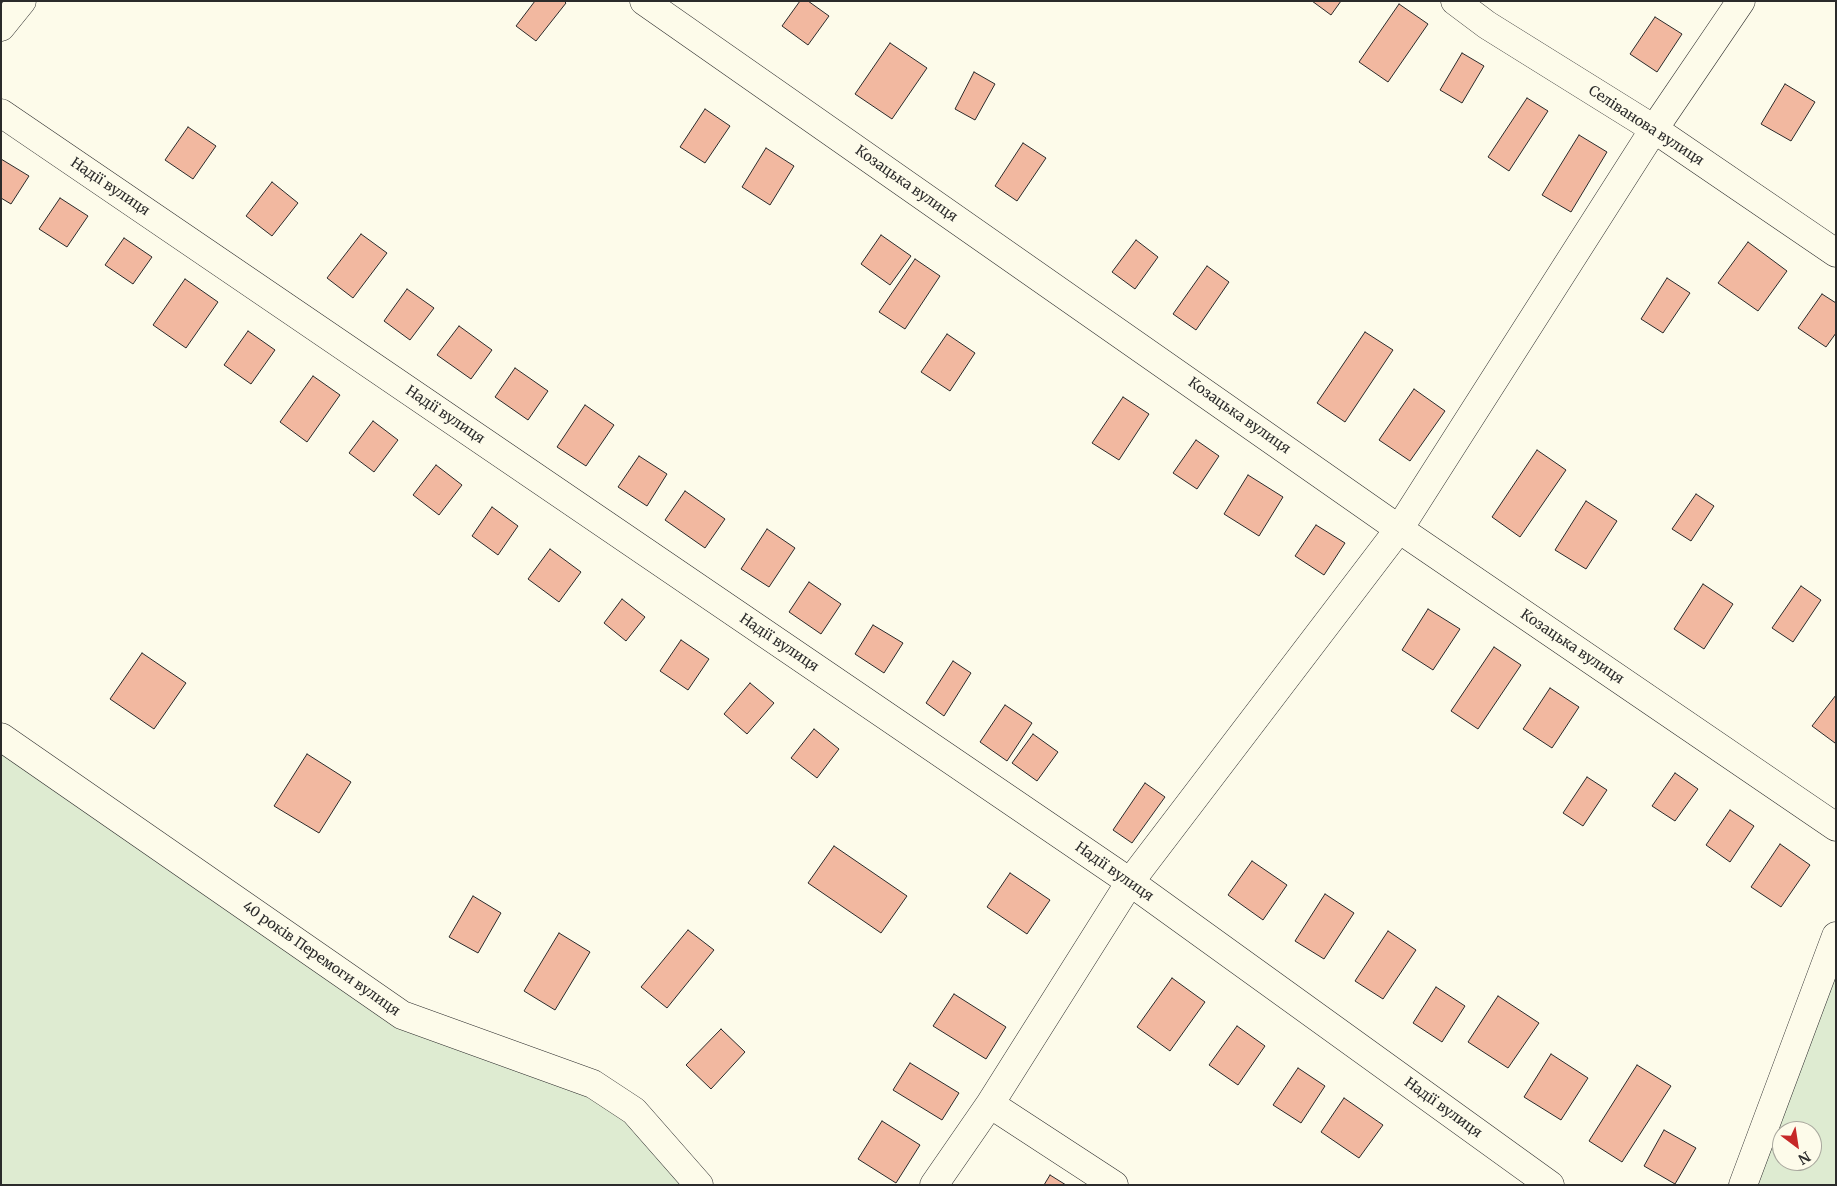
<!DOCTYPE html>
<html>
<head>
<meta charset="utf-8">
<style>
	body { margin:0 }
	#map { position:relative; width:1837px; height:1186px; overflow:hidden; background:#fdfbea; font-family:Merriweather,serif }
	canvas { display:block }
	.frame { position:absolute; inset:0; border:2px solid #2b2b2b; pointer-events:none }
	.north { position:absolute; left:1772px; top:1121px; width:50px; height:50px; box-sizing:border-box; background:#fdfbea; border:1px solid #a9a89e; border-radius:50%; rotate:149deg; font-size:14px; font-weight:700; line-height:20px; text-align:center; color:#2b2b2b }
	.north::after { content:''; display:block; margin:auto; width:18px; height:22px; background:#c62828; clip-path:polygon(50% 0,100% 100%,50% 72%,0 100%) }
</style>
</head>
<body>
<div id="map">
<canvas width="1837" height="1186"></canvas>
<div class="frame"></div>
<div class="north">N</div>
</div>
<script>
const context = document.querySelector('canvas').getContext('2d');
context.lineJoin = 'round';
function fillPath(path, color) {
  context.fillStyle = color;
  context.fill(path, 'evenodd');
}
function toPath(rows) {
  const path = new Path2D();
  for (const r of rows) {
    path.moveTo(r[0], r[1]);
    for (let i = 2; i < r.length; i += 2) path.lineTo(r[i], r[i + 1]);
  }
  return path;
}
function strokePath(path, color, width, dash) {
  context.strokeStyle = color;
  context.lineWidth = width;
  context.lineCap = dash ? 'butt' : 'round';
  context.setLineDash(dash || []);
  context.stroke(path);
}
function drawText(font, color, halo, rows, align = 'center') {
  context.font = font + ' Merriweather,serif';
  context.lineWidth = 4;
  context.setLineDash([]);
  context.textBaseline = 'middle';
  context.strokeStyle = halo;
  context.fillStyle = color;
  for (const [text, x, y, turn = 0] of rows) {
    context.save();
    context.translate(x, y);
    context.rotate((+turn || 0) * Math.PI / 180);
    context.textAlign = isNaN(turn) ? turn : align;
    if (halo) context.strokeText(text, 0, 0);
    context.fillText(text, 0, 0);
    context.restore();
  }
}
const green = toPath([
	[1,737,402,1015,593,1084,699,1185,1,1185,1,737],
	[1836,936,1836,1185,1743,1185,1836,936],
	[1782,1131,1812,1131,1812,1161,1782,1161,1782,1131]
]);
fillPath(green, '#deebd1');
strokePath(green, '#74746e', 1);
const building = toPath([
	[535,1,564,1,566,3,536,41,516,26,535,1],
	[800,1,808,1,829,16,808,45,782,26,800,1],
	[1312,1,1341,1,1331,15,1312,1],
	[1399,4,1428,24,1388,82,1359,62,1399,4],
	[1655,17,1682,34,1657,72,1630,54,1655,17],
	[890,43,927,68,892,119,855,94,890,43],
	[1462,53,1484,66,1462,103,1440,90,1462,53],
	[974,72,995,84,975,120,955,109,974,72],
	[1785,84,1815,102,1791,141,1761,124,1785,84],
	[1527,98,1548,111,1509,171,1488,157,1527,98],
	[705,109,730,126,705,163,680,147,705,109],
	[188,127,216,146,193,179,165,160,188,127],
	[1579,135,1607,152,1571,212,1542,195,1579,135],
	[1023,143,1046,158,1017,201,995,186,1023,143],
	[766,148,794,166,770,205,742,187,766,148],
	[1,159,29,176,11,204,1,198,1,159],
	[272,182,298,203,272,236,246,216,272,182],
	[60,198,88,216,67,247,39,229,60,198],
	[361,234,387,253,353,298,327,278,361,234],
	[881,235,911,256,890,285,861,264,881,235],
	[124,238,152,257,133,284,105,265,124,238],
	[1136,240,1158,257,1135,289,1112,272,1136,240],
	[1748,242,1787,271,1758,311,1718,283,1748,242],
	[915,259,940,276,905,329,879,312,915,259],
	[1207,266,1229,282,1196,330,1173,314,1207,266],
	[1667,278,1690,293,1663,333,1641,319,1667,278],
	[185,279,218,302,186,348,153,325,185,279],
	[407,289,434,308,410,340,384,321,407,289],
	[1822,294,1836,303,1836,333,1826,347,1798,328,1822,294],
	[459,326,492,350,471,379,437,355,459,326],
	[248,331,275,350,251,384,224,365,248,331],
	[1365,332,1393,350,1345,422,1317,403,1365,332],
	[947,334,975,353,950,391,921,372,947,334],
	[515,368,548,391,528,420,495,397,515,368],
	[313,376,340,395,307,442,280,422,313,376],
	[1414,389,1445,411,1410,461,1379,440,1414,389],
	[1123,397,1149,414,1119,460,1092,443,1123,397],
	[585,405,614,425,586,466,557,447,585,405],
	[373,421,398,440,374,472,349,453,373,421],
	[1196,440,1219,456,1197,489,1173,473,1196,440],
	[1537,450,1566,470,1520,537,1492,517,1537,450],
	[639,456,667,474,647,506,618,487,639,456],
	[436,465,462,485,439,515,413,495,436,465],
	[1248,475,1283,497,1259,536,1224,514,1248,475],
	[685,491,725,519,705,548,665,520,685,491],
	[1696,494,1714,506,1691,541,1672,529,1696,494],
	[1586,501,1617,521,1586,569,1555,550,1586,501],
	[492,507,518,526,498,555,472,536,492,507],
	[1316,525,1345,543,1324,575,1295,556,1316,525],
	[767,529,795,548,769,587,741,569,767,529],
	[550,549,581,572,559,602,528,579,550,549],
	[809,582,841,604,821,634,789,612,809,582],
	[1703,584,1733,604,1704,649,1674,629,1703,584],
	[1801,586,1821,600,1793,642,1772,628,1801,586],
	[622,599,645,617,626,641,604,623,622,599],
	[1428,609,1460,629,1433,670,1402,650,1428,609],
	[873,625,903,643,884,673,855,654,873,625],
	[681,640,709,659,688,690,660,671,681,640],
	[1494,647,1521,665,1478,729,1451,711,1494,647],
	[142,653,186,683,154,729,110,699,142,653],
	[953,661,971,673,944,716,926,703,953,661],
	[750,683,774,703,747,734,724,714,750,683],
	[1550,688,1579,707,1552,748,1523,729,1550,688],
	[1836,695,1836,742,1835,743,1812,726,1836,695],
	[1005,705,1032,723,1007,761,980,742,1005,705],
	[814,729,839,749,817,778,791,758,814,729],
	[1033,734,1058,752,1037,781,1012,763,1033,734],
	[307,754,351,782,319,833,274,806,307,754],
	[1675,773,1698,789,1675,821,1652,806,1675,773],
	[1587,777,1607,790,1583,826,1563,813,1587,777],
	[1145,783,1165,797,1132,843,1113,830,1145,783],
	[1730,810,1754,826,1730,862,1706,845,1730,810],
	[1780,844,1810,865,1781,907,1751,887,1780,844],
	[834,846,907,896,881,933,808,883,834,846],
	[1252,861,1287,885,1263,920,1228,895,1252,861],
	[1010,873,1050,900,1027,934,987,907,1010,873],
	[1325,894,1354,913,1324,959,1295,941,1325,894],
	[473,896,501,913,478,953,449,937,473,896],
	[688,930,714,950,667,1008,641,987,688,930],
	[1388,931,1416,950,1383,999,1355,981,1388,931],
	[559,933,590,952,555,1010,524,991,559,933],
	[1172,978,1205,1002,1170,1051,1137,1027,1172,978],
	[1436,987,1465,1006,1442,1042,1413,1023,1436,987],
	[954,994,1006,1027,986,1059,933,1026,954,994],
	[1498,996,1539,1023,1508,1068,1468,1042,1498,996],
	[1237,1026,1265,1046,1238,1085,1209,1065,1237,1026],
	[721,1029,745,1052,711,1089,686,1065,721,1029],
	[1551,1054,1588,1078,1561,1120,1524,1097,1551,1054],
	[910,1063,959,1093,942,1120,893,1090,910,1063],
	[1637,1065,1671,1086,1622,1162,1589,1141,1637,1065],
	[1298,1068,1325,1086,1301,1123,1273,1105,1298,1068],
	[1344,1098,1383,1125,1359,1158,1321,1132,1344,1098],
	[882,1121,920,1145,896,1183,858,1159,882,1121],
	[1664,1130,1696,1148,1675,1184,1644,1166,1664,1130],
	[1050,1175,1066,1185,1044,1185,1050,1175]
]);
fillPath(building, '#f2b8a0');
strokePath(building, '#2b2b2b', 1);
const minor = toPath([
	[644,1,1399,529,1836,827],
	[1455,1,1487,25,1654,129,1836,253],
	[1,27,22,1],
	[1,113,1130,882,1550,1185],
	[1,737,402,1015,593,1084,634,1111,699,1185],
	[990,1104,1114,1185],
	[934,1185,990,1104,1130,882,1399,529,1654,129,1741,1],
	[1743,1185,1836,936]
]);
strokePath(minor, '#2b2b2b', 29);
strokePath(minor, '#fdfbea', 28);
drawText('14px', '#2b2b2b', '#fdfbea', [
	["Селіванова вулиця",1646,126,33],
	["Козацька вулиця",906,184,35],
	["Надії вулиця",110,187,34],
	["Надії вулиця",445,415,34],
	["Козацька вулиця",1239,416,35],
	["Надії вулиця",779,643,34],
	["Козацька вулиця",1572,647,34],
	["Надії вулиця",1114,872,35],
	["40 років Перемоги вулиця",321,959,35],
	["Надії вулиця",1443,1108,36]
]);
</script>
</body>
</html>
